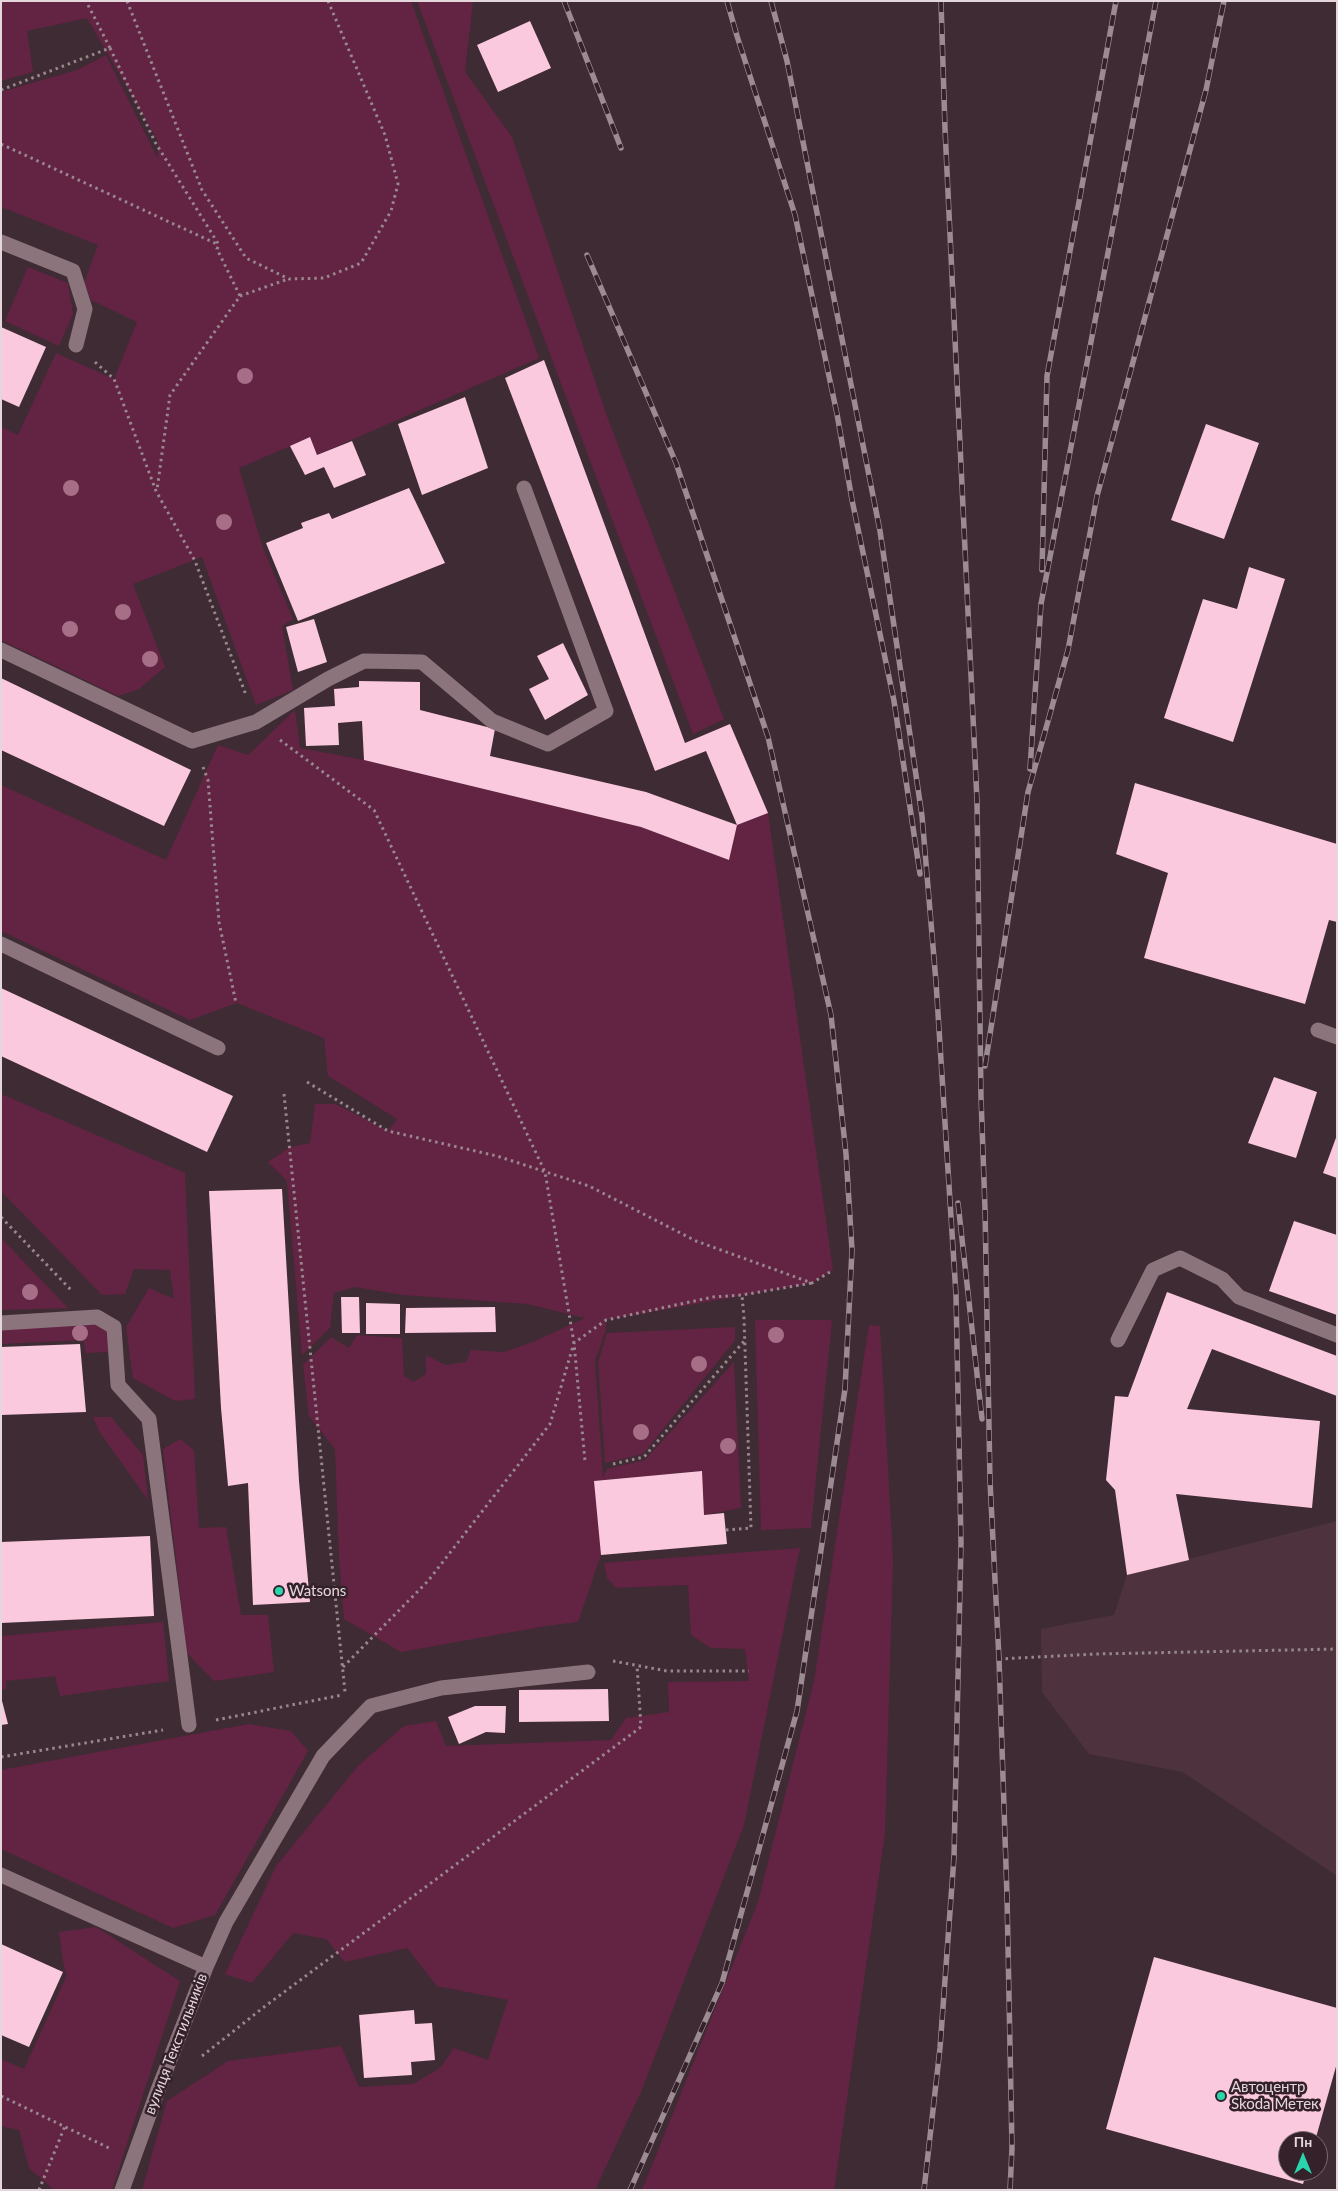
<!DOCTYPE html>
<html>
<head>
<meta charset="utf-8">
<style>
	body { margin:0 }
	#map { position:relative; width:1338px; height:2191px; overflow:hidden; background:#3f2b34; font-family:Lato,sans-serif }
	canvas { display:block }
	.frame { position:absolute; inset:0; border:2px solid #e4d7dc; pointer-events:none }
	.north { position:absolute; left:1278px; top:2131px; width:50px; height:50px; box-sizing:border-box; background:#35212a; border:1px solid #7b6a71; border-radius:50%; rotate:0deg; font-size:14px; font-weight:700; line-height:20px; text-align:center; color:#e4d7dc }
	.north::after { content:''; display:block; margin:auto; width:18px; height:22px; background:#29d5ad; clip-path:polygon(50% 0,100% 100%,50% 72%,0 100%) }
</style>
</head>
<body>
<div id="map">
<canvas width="1338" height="2191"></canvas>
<div class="frame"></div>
<div class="north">Пн</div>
</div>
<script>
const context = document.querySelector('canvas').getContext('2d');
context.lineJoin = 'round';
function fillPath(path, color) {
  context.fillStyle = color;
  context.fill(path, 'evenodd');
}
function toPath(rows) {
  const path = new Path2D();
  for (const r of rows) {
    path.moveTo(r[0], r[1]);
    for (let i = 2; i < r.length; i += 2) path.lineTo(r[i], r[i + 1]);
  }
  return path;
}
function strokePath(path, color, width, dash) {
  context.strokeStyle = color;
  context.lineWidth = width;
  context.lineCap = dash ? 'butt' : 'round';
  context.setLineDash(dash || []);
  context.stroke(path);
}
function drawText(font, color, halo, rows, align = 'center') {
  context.font = font + ' Lato,sans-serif';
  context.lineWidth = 5;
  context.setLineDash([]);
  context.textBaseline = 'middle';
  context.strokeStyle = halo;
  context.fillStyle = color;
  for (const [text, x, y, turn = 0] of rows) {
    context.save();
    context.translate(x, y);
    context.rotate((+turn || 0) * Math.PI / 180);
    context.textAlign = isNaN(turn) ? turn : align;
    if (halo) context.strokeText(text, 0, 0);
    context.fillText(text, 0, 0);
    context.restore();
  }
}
fillPath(toPath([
	[1337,1521,1337,1876,1183,1772,1089,1754,1042,1692,1041,1629,1114,1615,1127,1575]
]), '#4e333e');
fillPath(toPath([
	[1,1,411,1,539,358,317,455,309,438,239,468,263,548,293,619,282,626,293,690,256,705,202,557,133,584,165,667,139,689,118,696,1,640,1,427,18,435,56,353,114,379,137,322,91,300,84,283,98,245,1,207,1,92,77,70,106,55,158,159,158,141,87,18,27,31,33,72,1,81],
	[417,1,473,1,465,72,512,137,608,419,724,719,693,734],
	[28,267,68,283,73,314,59,346,5,321],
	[295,710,300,748,364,760,641,827,729,860,737,825,768,813,833,1270,812,1283,606,1320,606,1330,595,1361,603,1478,607,1469,645,1460,734,1362,741,1508,704,1515,701,1471,595,1481,601,1555,578,1622,546,1626,401,1652,344,1619,339,1558,335,1449,309,1416,303,1365,331,1337,349,1348,357,1335,402,1338,404,1376,414,1382,426,1374,426,1355,445,1365,466,1362,471,1350,504,1352,533,1342,585,1318,527,1304,403,1295,355,1287,334,1293,330,1328,302,1355,287,1181,268,1162,290,1147,310,1143,315,1104,335,1104,388,1131,397,1119,328,1076,324,1038,237,1003,190,1020,1,931,1,785,166,860,218,745,248,755],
	[1,1094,185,1173,195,1399,175,1401,133,1378,126,1327,149,1288,174,1299,170,1270,134,1269,125,1294,102,1295,1,1191],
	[1,1238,68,1308,1,1310],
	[755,1320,832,1320,811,1528,761,1530],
	[97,1324,108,1332,108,1352,86,1353,83,1340,1,1344,1,1330],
	[869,1325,880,1326,893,1560,885,1833,834,2190,642,2190,758,1902,814,1681],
	[735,1327,735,1340,643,1454,605,1463,598,1362,607,1333],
	[93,1417,111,1417,143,1455,148,1500,99,1431],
	[180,1439,194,1450,199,1528,226,1527,241,1615,268,1615,274,1672,214,1681,187,1653,163,1449],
	[800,1548,744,1825,641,2092,595,2190,142,2190,167,2101,228,2061,341,2046,359,2087,413,2084,440,2068,454,2048,488,2060,508,2000,437,1986,407,1948,345,1962,326,1939,293,1933,252,1983,225,1974,276,1866,358,1766,404,1726,436,1721,446,1746,611,1740,626,1718,669,1712,668,1682,749,1681,745,1649,711,1648,691,1635,688,1585,616,1588,607,1578,604,1563],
	[163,1622,169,1681,60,1696,55,1676,6,1681,6,1689,1,1690,1,1636],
	[249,1724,291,1731,308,1751,215,1915,173,1928,1,1849,1,1770],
	[96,1927,180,1981,112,2190,54,2190,29,2168,19,2130,1,2126,1,2059,24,2069,67,1975,64,1967,59,1932]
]), '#632343');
fillPath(toPath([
	[530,21,551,68,498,92,477,45],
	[1,327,46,347,19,407,1,399],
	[544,360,685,743,730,724,768,813,737,825,729,860,641,827,364,760,362,721,338,723,339,745,306,746,304,708,335,706,334,689,359,687,359,681,420,682,420,710,495,729,490,756,646,792,737,825,706,751,655,771,505,378],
	[465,397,488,468,422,495,398,424],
	[1206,424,1259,443,1224,539,1171,520],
	[310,437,317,455,352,441,366,475,334,488,324,467,305,475,290,446],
	[409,488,445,563,298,621,266,543,303,528,301,523,329,513,332,519],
	[1249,567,1285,579,1233,742,1164,718,1203,599,1237,609],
	[314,619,327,662,298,672,286,627],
	[563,643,588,695,545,720,529,689,549,679,537,656],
	[1,678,191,770,164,826,1,750],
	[1135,783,1337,844,1337,922,1329,920,1305,1004,1144,958,1168,873,1116,854],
	[1,988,233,1096,207,1152,1,1056],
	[1274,1077,1317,1092,1296,1158,1248,1143],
	[1337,1135,1337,1178,1323,1173],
	[282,1189,299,1481,310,1602,253,1605,248,1483,228,1486,221,1408,209,1191],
	[1294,1221,1337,1235,1337,1315,1269,1291],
	[1167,1292,1337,1356,1337,1396,1212,1349,1187,1409,1320,1421,1312,1508,1176,1494,1189,1560,1127,1575,1115,1490,1106,1480,1115,1396,1128,1397],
	[341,1297,359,1297,360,1333,342,1333],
	[366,1303,400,1304,400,1334,366,1334],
	[495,1307,496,1332,405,1333,406,1308],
	[80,1344,86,1412,1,1415,1,1347],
	[702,1471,704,1515,724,1513,727,1544,601,1555,594,1481],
	[150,1536,154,1616,1,1623,1,1542],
	[608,1689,609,1721,519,1722,519,1690],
	[1,1697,8,1724,1,1725],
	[475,1706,506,1706,505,1733,486,1732,459,1744,448,1717],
	[1,1944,63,1972,29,2047,1,2035],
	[1154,1957,1337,2008,1337,2063,1315,2141,1288,2141,1288,2171,1307,2171,1303,2184,1106,2129],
	[414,2010,415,2024,432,2023,435,2060,411,2062,412,2075,364,2078,359,2015]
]), '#fbc9dd');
strokePath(toPath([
	[127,1,202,190,246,258,289,279,324,278,361,263,391,211,398,184,385,135,328,1],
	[110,48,155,142,219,245,217,249,240,296,170,395,157,490],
	[1,90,110,48,86,1],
	[1,144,219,245],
	[240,296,288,279],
	[95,362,114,379,156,491,195,561,246,695],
	[280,740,374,810,545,1172,574,1343,585,1461],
	[203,767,208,780,219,922,236,1003],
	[307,1082,388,1131,497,1156,589,1186,696,1241,812,1283,833,1270],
	[284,1094,345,1692],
	[1,1217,72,1291],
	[613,1464,644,1457,745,1340],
	[726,1530,751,1528,744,1318,742,1295],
	[999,1659,1096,1654,1337,1649],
	[613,1661,667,1671,749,1671],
	[343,1667,428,1581,550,1424,574,1343,606,1320,713,1297,742,1295,812,1283],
	[216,1720,342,1695],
	[1,1757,163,1730],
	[202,2056,264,2007,641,1727,637,1665],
	[1,2096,109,2148],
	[39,2190,65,2126]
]), '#98888e', 3, [2.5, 4]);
strokePath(toPath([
	[1,242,73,271,85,309,76,345],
	[1,650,192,741,256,722,328,679,364,661,422,662,492,721,548,744,606,711,524,488],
	[1,944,218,1048],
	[1318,1030,1337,1037],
	[1,1323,97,1317,114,1327,118,1385,149,1419,189,1725],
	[1118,1340,1153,1270,1180,1258,1222,1279,1239,1297,1337,1335],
	[1,1875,206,1967],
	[122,2190,158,2090,206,1967,226,1922,323,1756,371,1706,441,1688,588,1672]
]), '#8c747d', 15);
const rail = toPath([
	[564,1,621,148],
	[727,1,737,36,795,215,837,414,852,500,894,701,920,874],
	[771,1,787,61,880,531,922,816,936,982,956,1295,961,1543,954,1857,940,2048,924,2190],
	[941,1,945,129,977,801,981,1097,985,1209,990,1481,999,1659,1007,1896,1012,2148,1010,2190],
	[587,255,676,463,768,737,831,1015,846,1154,852,1250,845,1389,797,1711,722,1983,630,2190],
	[1042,570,1047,376,1116,1],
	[1030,769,1041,604,1156,1],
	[985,1066,1028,792,1068,650,1097,496,1206,90,1224,1],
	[958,1203,982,1419]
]);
strokePath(rail, '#9c8b92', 5.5);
strokePath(rail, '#35212a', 4, [11]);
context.fillStyle = '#a66f87';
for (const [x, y] of [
	[245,376],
	[71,488],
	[224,522],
	[123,612],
	[70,629],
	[150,659],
	[30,1292],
	[80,1333],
	[776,1335],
	[699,1364],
	[641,1432],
	[728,1446]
]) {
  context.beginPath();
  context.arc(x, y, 8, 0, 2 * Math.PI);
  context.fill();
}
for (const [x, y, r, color] of [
	[279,1591,5,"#29d5ad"],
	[1221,2096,5,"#29d5ad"]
]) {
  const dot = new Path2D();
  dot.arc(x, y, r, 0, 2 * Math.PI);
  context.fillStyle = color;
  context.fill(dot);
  strokePath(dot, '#35212a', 2);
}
drawText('15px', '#e4d7dc', '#35212a', [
	["Watsons",289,1591],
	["Автоцентр",1231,2087],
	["Skoda Метек",1231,2104]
], 'left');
drawText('15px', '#e4d7dc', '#35212a', [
	["вулиця Текстильників",176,2044,-69]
]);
</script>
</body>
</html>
